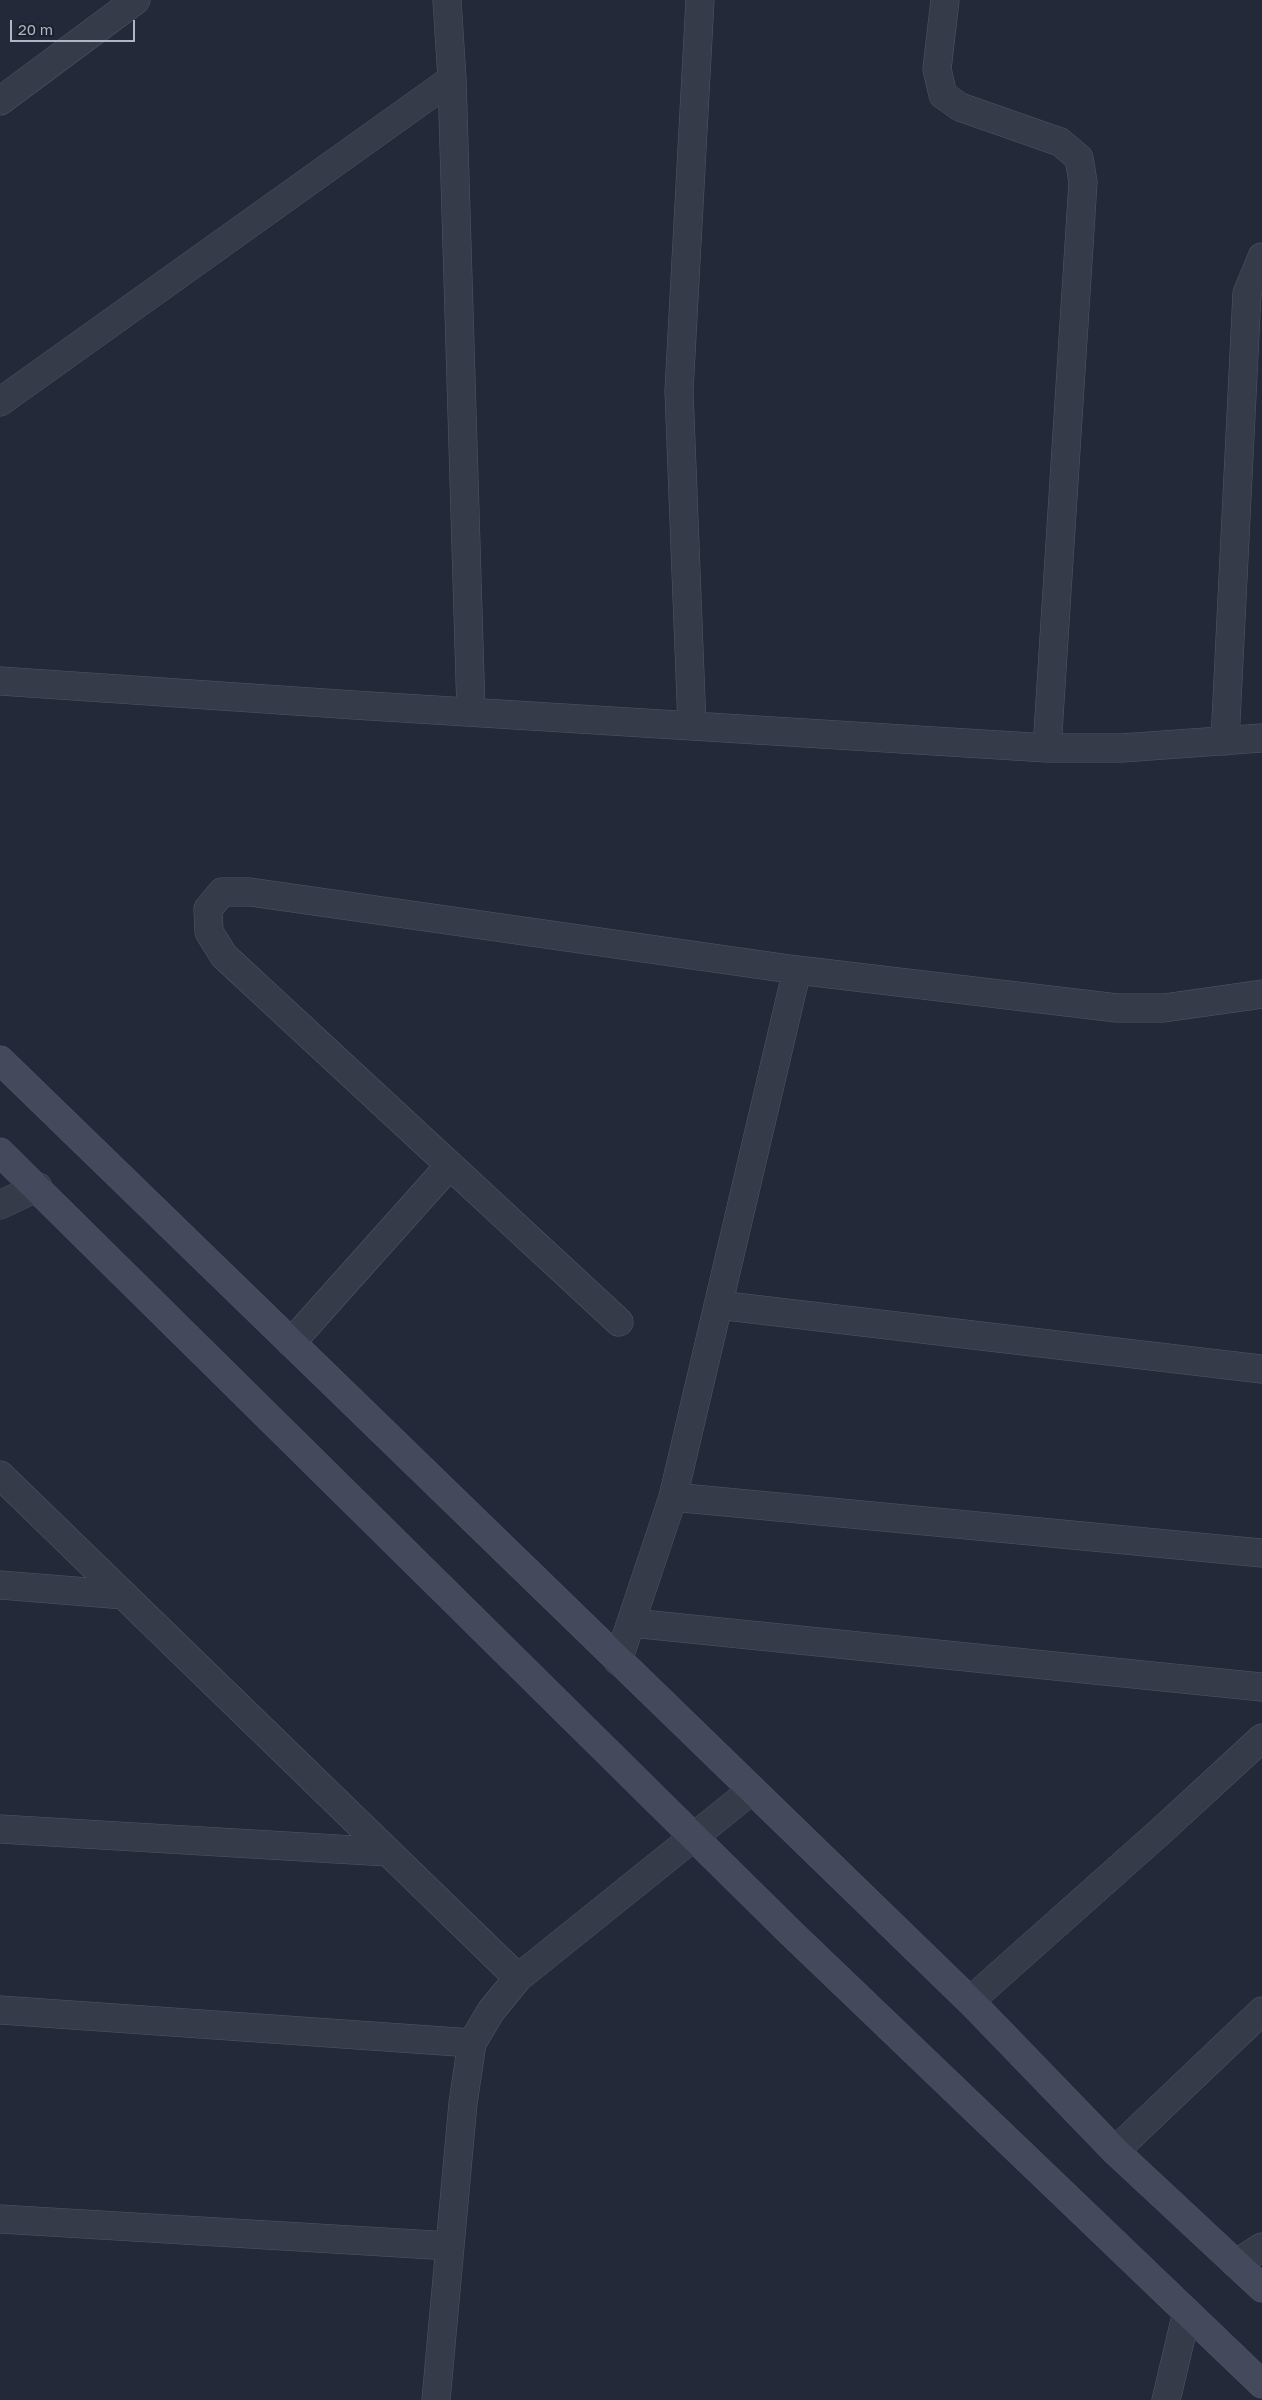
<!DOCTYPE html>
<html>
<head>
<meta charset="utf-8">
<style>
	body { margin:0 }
	#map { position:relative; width:1262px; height:2400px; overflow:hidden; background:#232939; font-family:"Golos Text",sans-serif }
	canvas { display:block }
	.scale { position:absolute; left:10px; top:20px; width:125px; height:22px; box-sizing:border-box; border:2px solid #b1b6c5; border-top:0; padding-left:6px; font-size:15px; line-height:18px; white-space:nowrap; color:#b1b6c5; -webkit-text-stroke:4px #1c212e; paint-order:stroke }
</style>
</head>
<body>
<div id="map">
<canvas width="1262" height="2400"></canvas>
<div class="scale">20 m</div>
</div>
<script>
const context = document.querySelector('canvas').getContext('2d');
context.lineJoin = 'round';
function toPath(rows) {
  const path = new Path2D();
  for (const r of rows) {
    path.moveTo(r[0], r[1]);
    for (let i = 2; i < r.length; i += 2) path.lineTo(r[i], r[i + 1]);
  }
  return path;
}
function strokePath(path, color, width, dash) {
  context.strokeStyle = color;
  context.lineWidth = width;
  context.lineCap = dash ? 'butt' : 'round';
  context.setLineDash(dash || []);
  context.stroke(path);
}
const street = toPath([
	[447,0,452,79,471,712],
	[945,0,937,69,943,95,960,107,1060,142,1079,158,1083,182,1047,748],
	[0,101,136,0],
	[0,402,452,79],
	[0,681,354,705,1047,748,1122,748,1262,738],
	[692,726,679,391,700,0],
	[1225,741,1247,293,1262,257],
	[0,1205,38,1187],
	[718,1305,1262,1369],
	[619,1322,224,956,209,932,208,909,222,892,250,892,797,970,1117,1008,1164,1008,1262,994],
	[291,1343,450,1165],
	[0,1475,518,1978],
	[673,1497,1262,1553],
	[0,1585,124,1595],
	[632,1623,1262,1687],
	[618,1661,673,1497,797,970],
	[0,1829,387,1852],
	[970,2001,1161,1831,1262,1738],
	[0,2010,472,2043],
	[1115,2151,1262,2011],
	[0,2219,450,2246],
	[1236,2264,1262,2247],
	[436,2400,463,2103,472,2043,491,2011,518,1978,752,1790],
	[1166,2400,1187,2312]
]);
const secondary = toPath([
	[0,1060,970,2001,1115,2151,1262,2288],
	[0,1152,790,1932,1262,2384]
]);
strokePath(street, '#515664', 29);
strokePath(secondary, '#515664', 29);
strokePath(street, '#363b49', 28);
strokePath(secondary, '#444a5c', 28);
</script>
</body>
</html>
